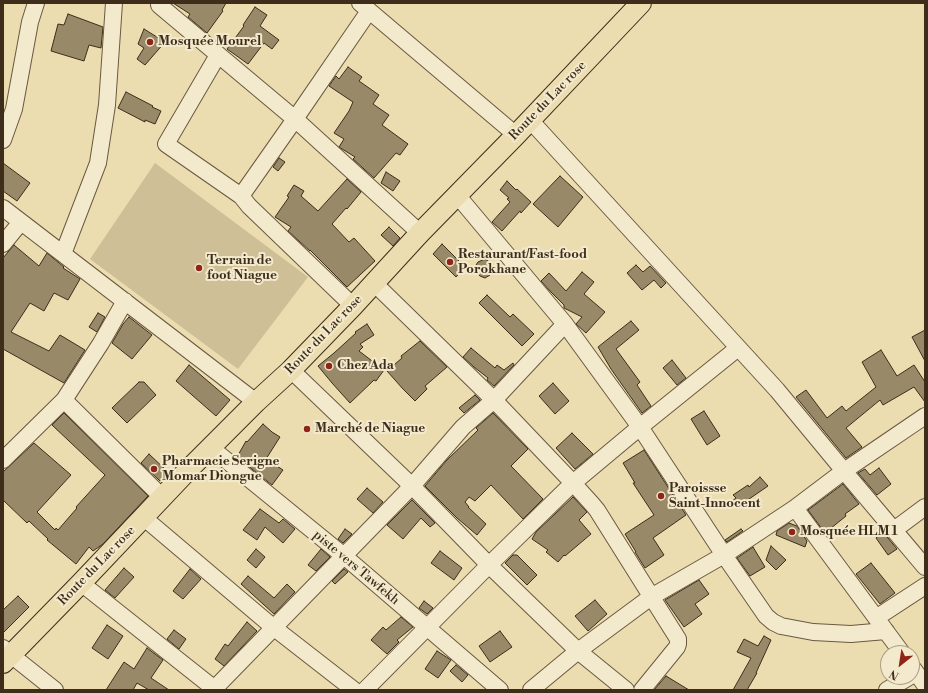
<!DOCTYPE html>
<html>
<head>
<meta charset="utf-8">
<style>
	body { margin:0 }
	#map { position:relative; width:928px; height:693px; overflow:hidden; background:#ecddb1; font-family:"Libre Bodoni",serif }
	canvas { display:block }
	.frame { position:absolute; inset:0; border:4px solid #3d2d1a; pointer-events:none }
	.north { position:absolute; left:880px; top:645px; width:40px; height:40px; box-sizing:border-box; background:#f3e9cc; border:1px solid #aa9e85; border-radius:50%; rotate:210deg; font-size:11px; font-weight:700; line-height:16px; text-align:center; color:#3d2d1a }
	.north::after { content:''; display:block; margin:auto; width:14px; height:18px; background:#8f2418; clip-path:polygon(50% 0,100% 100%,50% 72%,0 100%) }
</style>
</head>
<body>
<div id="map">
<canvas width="928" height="693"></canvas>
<div class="frame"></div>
<div class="north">N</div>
</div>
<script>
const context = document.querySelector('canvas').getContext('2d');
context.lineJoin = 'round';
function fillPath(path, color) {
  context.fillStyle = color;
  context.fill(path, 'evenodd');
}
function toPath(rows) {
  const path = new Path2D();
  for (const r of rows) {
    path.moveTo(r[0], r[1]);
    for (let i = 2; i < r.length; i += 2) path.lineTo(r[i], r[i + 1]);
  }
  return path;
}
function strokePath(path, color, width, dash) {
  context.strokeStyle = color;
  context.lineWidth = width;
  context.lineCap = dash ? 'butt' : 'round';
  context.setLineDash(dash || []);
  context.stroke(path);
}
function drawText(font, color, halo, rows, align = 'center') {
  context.font = font + ' "Libre Bodoni",serif';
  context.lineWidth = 4;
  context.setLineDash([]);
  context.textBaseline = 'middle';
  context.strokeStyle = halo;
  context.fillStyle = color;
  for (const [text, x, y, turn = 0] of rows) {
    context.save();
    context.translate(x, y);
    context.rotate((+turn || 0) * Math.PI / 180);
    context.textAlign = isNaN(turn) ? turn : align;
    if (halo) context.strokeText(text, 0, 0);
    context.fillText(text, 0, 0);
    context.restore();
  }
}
fillPath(toPath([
	[155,163,308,277,238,369,90,259]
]), '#cebf97');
const building = toPath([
	[173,3,226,3,222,10,223,11,207,33,188,17,190,14,173,3],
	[255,7,267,15,260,26,279,40,272,49,264,43,248,64,227,49,244,26,243,25,255,7],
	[68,14,103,27,101,48,89,45,84,61,51,51,58,24,64,25,68,14],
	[144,29,165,42,145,65,137,59,144,48,138,44,144,29],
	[348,67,362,77,359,81,379,95,373,104,389,115,382,125,408,144,400,155,396,153,374,178,353,159,355,157,339,147,344,139,334,133,349,111,353,102,329,86,336,76,339,79,348,67],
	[126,92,153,106,152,107,161,111,155,124,145,120,145,122,118,108,126,92],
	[279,158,285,162,278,171,273,167,279,158],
	[3,163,30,183,17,201,3,191,3,163],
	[386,172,400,181,393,191,381,183,386,172],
	[560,176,583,197,558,227,533,204,560,176],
	[347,179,361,192,347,209,346,208,332,224,349,242,354,238,375,261,347,287,310,250,310,251,288,231,291,227,275,217,289,197,287,196,294,185,304,191,301,196,318,211,347,179],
	[507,181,516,190,517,189,531,202,521,213,520,211,502,231,492,222,510,202,507,199,509,198,500,190,507,181],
	[389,227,400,238,393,246,381,235,389,227],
	[442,244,465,267,456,277,433,254,442,244],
	[14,245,39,266,47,253,64,267,63,268,80,279,68,300,54,293,44,311,30,303,11,332,49,351,60,335,85,350,64,383,3,349,3,258,14,245],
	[485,259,491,263,493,266,493,269,490,275,485,278,480,276,478,274,474,268,478,262,485,259],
	[636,265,643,272,650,266,666,283,661,288,654,280,642,290,627,273,636,265],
	[582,272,594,282,584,294,605,312,586,333,576,324,582,317,564,308,564,305,551,292,541,281,549,273,566,291,582,272],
	[487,295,510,317,513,314,534,334,522,346,479,303,487,295],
	[98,313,105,317,97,332,89,327,98,313],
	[129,317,152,335,132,359,112,343,123,324,129,317],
	[631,321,639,330,616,349,640,382,637,385,651,406,642,413,611,369,598,347,631,321],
	[367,324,374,335,360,344,363,347,359,351,384,370,376,381,374,380,350,403,332,383,318,366,334,353,356,333,355,332,367,324],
	[925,330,925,361,912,337,925,330],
	[420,341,447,367,425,386,427,389,415,401,403,389,387,371,402,358,401,356,420,341],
	[471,348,495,368,497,365,504,370,513,363,514,365,494,386,487,380,488,378,474,367,463,357,471,348],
	[881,350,897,376,914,365,925,382,925,402,914,387,883,405,880,400,846,428,862,447,846,458,796,397,806,390,827,418,842,406,846,411,876,387,862,362,881,350],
	[672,360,686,378,677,385,663,368,672,360],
	[189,365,230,400,216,416,176,381,189,365],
	[139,382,144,382,156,395,127,423,112,408,139,382],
	[553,383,569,401,555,414,539,396,553,383],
	[475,395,480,400,464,413,459,408,475,395],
	[704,411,720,436,707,445,691,419,704,411],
	[64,413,148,496,103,544,93,551,89,547,76,564,47,540,48,539,29,521,27,523,3,500,3,472,34,443,71,475,37,512,55,530,56,528,58,530,77,508,76,507,105,475,52,425,64,413],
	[493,413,528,449,511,466,543,499,523,519,491,485,475,501,469,497,465,502,469,507,468,507,486,524,477,535,457,518,425,486,446,461,478,430,476,428,493,413],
	[263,424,272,432,280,437,266,459,283,470,272,485,237,457,246,441,247,442,263,424],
	[572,433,593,454,575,469,556,448,572,433],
	[644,450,686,515,653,538,664,555,645,568,635,552,636,552,625,534,654,515,633,483,635,483,623,463,644,450],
	[149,454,168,472,160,481,141,463,149,454],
	[879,468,891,484,877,495,858,473,865,469,870,475,879,468],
	[760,477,768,486,736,508,731,502,736,498,733,495,748,485,749,487,760,477],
	[843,484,859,504,845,514,846,516,825,533,808,510,843,484],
	[367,488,383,502,373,513,357,499,367,488],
	[573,497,587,512,579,520,591,534,565,556,564,555,558,562,546,552,548,550,532,539,536,532,573,497],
	[412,500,435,523,430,527,421,518,403,539,387,525,412,500],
	[260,509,279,523,283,519,295,529,283,543,265,527,257,540,243,530,260,509],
	[789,523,797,526,807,541,805,547,776,535,777,531,789,523],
	[345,529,352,534,343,543,338,539,345,529],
	[741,529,743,531,727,542,725,540,741,529],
	[883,532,897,549,888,555,876,538,883,532],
	[771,546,786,560,776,570,766,560,771,546],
	[753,547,765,567,750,576,737,558,753,547],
	[256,549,265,557,256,568,247,560,256,549],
	[321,549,330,557,316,571,308,565,321,549],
	[440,551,462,568,454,580,431,563,440,551],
	[513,555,517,555,537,575,527,585,505,563,513,555],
	[871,563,895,593,880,604,856,574,871,563],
	[124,568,134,577,115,598,105,590,124,568],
	[190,569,201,579,183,599,173,591,190,569],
	[344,569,348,572,335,584,332,581,344,569],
	[248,576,274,598,287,584,295,592,274,614,241,584,248,576],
	[699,580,709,594,695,604,702,614,684,627,665,600,699,580],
	[18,596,29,607,3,633,3,610,18,596],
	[595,600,607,614,588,631,575,616,595,600],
	[424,601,433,608,427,614,419,608,424,601],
	[401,617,413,627,397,640,399,642,387,654,371,640,383,627,386,630,401,617],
	[247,622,257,631,224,666,215,659,225,644,228,646,247,622],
	[107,625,123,636,108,659,92,648,107,625],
	[174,630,186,639,179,649,167,639,174,630],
	[500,631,512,647,490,662,479,646,500,631],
	[764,636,771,640,756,673,757,673,747,690,733,690,751,658,737,652,744,639,758,646,764,636],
	[147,648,163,660,151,678,169,690,149,690,137,683,133,690,106,690,124,662,134,669,147,648],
	[437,651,451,660,438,678,425,669,437,651],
	[456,665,468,675,462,682,450,671,456,665],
	[666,676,689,690,654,690,666,676]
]);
fillPath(building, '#988969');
strokePath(building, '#3d2d1a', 1);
const minor = toPath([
	[360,3,516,135],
	[159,5,295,119,420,233],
	[218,55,166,144,241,196],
	[530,120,777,390,844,471,925,567],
	[3,140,14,109,30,22,36,3],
	[457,195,565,324,640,427,724,555,766,616,773,622,781,626,813,632,851,634,886,631],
	[3,208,256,402],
	[3,244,21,222],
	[63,254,98,163,107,105,114,3],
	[374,283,494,400,573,483,592,504,597,510,678,639,678,644,677,647,642,690],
	[353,306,249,206,241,196,295,119,369,11],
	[291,370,412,486,489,565,578,651,626,690],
	[64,400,162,497],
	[210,447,344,556,500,690],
	[3,460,64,400,101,343,125,301],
	[795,508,902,653],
	[143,517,273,627,354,690],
	[894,530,925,507],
	[81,583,216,690],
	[876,618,925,586],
	[3,648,11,655,55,690],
	[912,667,925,685],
	[213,690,412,486,463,427,494,400,565,324],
	[365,690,489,565,573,483,640,427,738,348],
	[531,690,578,651,651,597,724,555,795,508,844,471,925,416],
	[887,690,909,677]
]);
const major = toPath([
	[3,663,81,583,189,469,256,402,291,370,353,306,420,233,516,135,641,3]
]);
strokePath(minor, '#695940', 18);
strokePath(major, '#3d2d1a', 22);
strokePath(minor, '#f3e9cc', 16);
strokePath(major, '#ecddb1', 20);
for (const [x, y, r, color] of [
	[150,42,4,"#8f2418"],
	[450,262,4,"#8f2418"],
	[199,268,4,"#8f2418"],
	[329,366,4,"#8f2418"],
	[307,429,4,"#8f2418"],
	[154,469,4,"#8f2418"],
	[661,496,4,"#8f2418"],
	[792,532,4,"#8f2418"]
]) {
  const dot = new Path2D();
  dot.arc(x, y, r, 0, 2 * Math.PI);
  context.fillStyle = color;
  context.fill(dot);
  strokePath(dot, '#f3e9cc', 1.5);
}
drawText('bold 13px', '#3d2d1a', '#f3e9cc', [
	["Mosquée Mourel",158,42],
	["Restaurant/Fast-food",458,255],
	["Porokhane",458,270],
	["Terrain de",207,261],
	["foot Niague",207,276],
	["Chez Ada",337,366],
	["Marché de Niague",315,429],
	["Pharmacie Serigne",162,462],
	["Momar Diongue",162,477],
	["Paroissse",669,489],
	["Saint-Innocent",669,504],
	["Mosquée HLM 1",800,532]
], 'left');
drawText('13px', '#3d2d1a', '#f3e9cc', [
	["Route du Lac rose",548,101,-46],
	["Route du Lac rose",324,335,-46],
	["Route du Lac rose",97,566,-46],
	["piste vers Tawfekh",356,568,40]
]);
</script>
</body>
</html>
